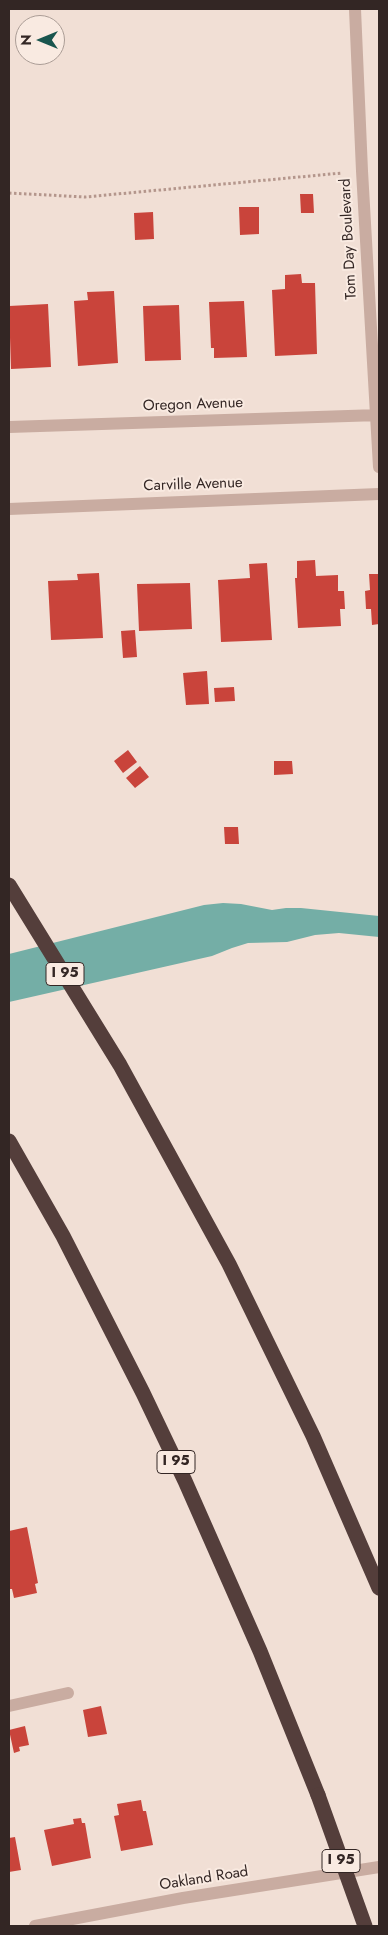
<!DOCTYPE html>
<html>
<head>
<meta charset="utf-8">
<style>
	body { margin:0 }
	#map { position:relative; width:388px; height:1935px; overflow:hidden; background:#f1dfd5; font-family:Jost,sans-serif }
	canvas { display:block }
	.frame { position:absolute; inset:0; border:10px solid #332624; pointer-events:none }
	.north { position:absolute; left:15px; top:15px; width:50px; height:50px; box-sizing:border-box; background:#f9eae1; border:1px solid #aa9c95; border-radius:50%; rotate:270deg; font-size:14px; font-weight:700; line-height:20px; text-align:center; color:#332624 }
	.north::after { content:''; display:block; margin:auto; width:18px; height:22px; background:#19554e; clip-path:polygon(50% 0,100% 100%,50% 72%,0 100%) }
</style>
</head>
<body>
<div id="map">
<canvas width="388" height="1935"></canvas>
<div class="frame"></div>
<div class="north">N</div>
</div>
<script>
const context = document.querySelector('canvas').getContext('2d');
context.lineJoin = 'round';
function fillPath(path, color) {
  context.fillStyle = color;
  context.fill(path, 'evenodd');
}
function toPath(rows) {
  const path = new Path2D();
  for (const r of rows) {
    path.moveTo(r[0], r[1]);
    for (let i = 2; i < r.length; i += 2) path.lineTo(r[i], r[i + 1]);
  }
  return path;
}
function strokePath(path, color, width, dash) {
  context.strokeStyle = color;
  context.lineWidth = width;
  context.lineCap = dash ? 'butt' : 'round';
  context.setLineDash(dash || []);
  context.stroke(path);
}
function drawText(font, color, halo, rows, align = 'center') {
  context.font = font + ' Jost,sans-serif';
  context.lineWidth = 4;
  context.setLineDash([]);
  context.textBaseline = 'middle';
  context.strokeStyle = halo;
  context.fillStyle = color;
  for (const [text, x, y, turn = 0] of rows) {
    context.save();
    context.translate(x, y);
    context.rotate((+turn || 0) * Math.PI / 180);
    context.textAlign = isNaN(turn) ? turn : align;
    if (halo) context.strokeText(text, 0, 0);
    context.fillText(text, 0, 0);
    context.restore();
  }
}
fillPath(toPath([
	[223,903,241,904,272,910,286,908,301,908,379,916,379,937,339,933,315,935,287,942,248,943,232,948,212,956,9,1002,9,954,204,905]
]), '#74aea6');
fillPath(toPath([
	[300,194,313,194,314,213,301,213],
	[239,207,259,207,259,234,240,235],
	[153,212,154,239,135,240,134,213],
	[301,274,302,283,315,283,317,354,275,356,272,290,285,289,285,275],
	[114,291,118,363,78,366,74,301,88,300,87,292],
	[244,301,247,357,214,358,214,348,211,348,209,302],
	[48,304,51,367,11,369,9,306],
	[179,305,181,360,145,361,143,306],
	[315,560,316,576,338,575,338,591,344,591,345,609,340,609,341,626,298,628,295,578,297,578,297,561],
	[267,563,272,640,221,642,218,580,250,578,249,564],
	[99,573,103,638,51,640,48,581,78,580,77,574],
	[369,574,379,574,379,624,372,625,371,609,366,609,365,591,370,590],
	[190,583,192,629,139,631,137,584],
	[135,630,137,657,123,658,121,631],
	[207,671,209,704,186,705,183,673],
	[234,687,235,701,215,702,214,688],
	[128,750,137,762,123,773,114,761],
	[274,761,292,761,293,774,274,775],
	[140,766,149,777,135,788,126,778],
	[224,827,238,827,239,844,225,844],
	[27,1527,38,1583,35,1584,37,1593,14,1598,12,1589,9,1589,9,1531],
	[101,1706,107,1734,88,1737,83,1710],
	[25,1726,29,1745,19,1747,20,1751,14,1753,9,1730],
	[141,1800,143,1811,146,1811,153,1845,121,1851,114,1816,119,1815,117,1804],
	[81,1818,82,1823,85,1823,91,1858,52,1866,44,1830,74,1824,73,1819],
	[15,1837,21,1870,9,1872,9,1838]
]), '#c9443b');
strokePath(toPath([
	[9,193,85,197,342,173]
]), '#b4968c', 3, [2.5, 2.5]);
strokePath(toPath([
	[355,9,362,171,379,467],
	[9,427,379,415],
	[9,509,379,494],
	[9,1706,68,1693],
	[35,1926,183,1898,379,1867]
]), '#c9aca1', 12);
strokePath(toPath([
	[9,885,120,1065,229,1264,313,1436,379,1588],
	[9,1141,63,1236,143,1393,185,1481,260,1651,318,1795]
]), '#543e3b', 15);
strokePath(toPath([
	[318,1795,365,1926]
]), '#543e3b', 15);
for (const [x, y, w] of [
	[65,974,38],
	[176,1462,38],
	[341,1861,38]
]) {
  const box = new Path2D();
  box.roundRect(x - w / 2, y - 11.5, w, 23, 4);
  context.fillStyle = '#f9eae1';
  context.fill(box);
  strokePath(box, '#332624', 1);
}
drawText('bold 14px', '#332624', null, [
	["I 95",65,974],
	["I 95",176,1462],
	["I 95",341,1861]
]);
drawText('15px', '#332624', '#f9eae1', [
	["Tom Day Boulevard",349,239,-93],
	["Oregon Avenue",193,405,-2],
	["Carville Avenue",193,485,-2],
	["Oakland Road",204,1879,-9]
]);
</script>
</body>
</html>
